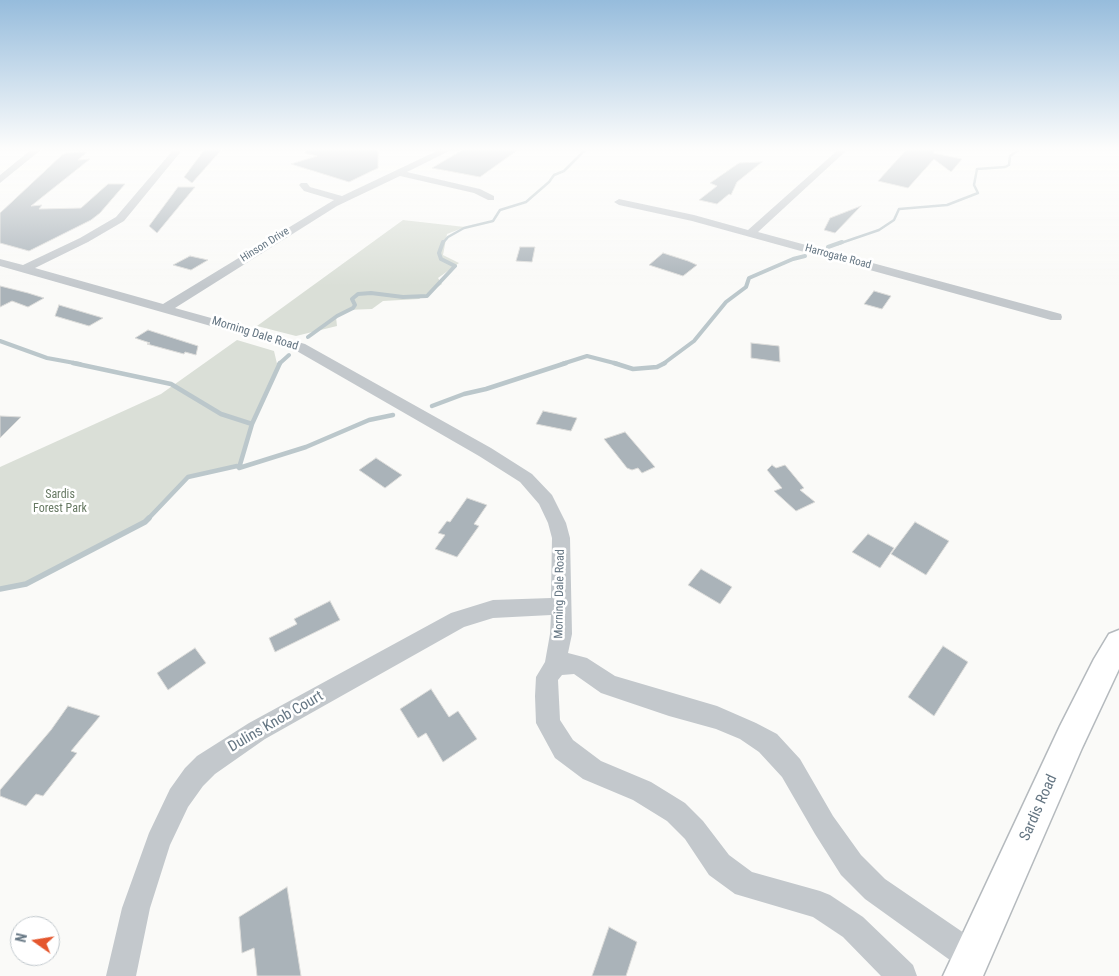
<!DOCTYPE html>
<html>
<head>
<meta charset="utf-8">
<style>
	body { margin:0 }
	#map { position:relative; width:1119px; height:976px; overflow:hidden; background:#fafaf8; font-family:"Roboto Condensed",sans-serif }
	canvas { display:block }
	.north { position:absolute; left:10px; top:916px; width:50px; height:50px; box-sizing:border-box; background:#fff; border:1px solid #c1c8cd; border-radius:50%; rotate:283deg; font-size:14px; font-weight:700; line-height:20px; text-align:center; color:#657683 }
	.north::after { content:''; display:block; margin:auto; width:18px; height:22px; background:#e4572e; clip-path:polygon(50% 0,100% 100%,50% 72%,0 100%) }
</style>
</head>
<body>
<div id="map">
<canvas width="1119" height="976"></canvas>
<div class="north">N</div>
</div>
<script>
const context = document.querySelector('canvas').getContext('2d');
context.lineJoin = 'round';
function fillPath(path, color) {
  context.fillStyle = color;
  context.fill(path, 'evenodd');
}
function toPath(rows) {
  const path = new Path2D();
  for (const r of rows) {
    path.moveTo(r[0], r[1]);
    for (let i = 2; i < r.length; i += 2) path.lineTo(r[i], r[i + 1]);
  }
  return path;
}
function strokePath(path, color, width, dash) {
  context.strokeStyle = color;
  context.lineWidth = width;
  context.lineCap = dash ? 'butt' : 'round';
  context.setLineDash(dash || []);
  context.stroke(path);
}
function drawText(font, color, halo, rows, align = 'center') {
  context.font = font + ' "Roboto Condensed",sans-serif';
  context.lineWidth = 5;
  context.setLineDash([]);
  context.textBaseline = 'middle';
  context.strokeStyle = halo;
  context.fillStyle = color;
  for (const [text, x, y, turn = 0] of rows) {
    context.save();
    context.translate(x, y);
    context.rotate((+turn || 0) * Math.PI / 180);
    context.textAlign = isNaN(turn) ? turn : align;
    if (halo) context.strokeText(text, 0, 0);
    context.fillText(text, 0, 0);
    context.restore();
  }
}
fillPath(toPath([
	[403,220,465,227,447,234,443,255,459,263,438,278,442,284,419,299,383,301,372,309,346,310,336,317,337,326,296,336,257,326],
	[237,340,274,351,278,368,252,424,239,468,237,466,189,477,145,522,26,584,0,589,0,467,161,394]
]), '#dadfd7');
strokePath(toPath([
	[442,244,448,237,464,228,493,221,500,210,526,202,549,182,554,175,564,171,586,149],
	[838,244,879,230,894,220,899,209,947,205,978,193,974,185,977,169,1005,167,1009,165,1010,156,1020,149]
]), '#bbc7cb', 2.5);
strokePath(toPath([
	[828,247,842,242],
	[308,337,337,316,353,308,355,305,352,299,358,294,371,293,403,297,427,296,455,266,441,259,439,253,443,242],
	[0,341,47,358,80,364],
	[279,364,289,355],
	[562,364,587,356,618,364],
	[663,364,694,341,726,302,746,287,749,278,793,259,805,256]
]), '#bbc7cb', 4);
strokePath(toPath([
	[73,363,171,384,221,414,252,424],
	[614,363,633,369,657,367,665,363],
	[432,406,464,394,486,389,566,363],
	[239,468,252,424,280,363],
	[148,519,188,477,237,466,239,468,306,447,369,420,393,415]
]), '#bbc7cb', 4.5);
strokePath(toPath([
	[0,589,26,584,145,522,149,518]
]), '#bbc7cb', 5.5);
const building = toPath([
	[205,149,222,149,192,183,184,177,205,149],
	[306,149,378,149,378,168,349,182,291,164,317,156,305,153,306,149],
	[464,149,519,149,480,177,432,168,464,149],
	[907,149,936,149,933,153,962,159,951,172,934,159,908,188,878,181,907,149],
	[87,152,78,160,90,159,31,206,42,205,39,209,81,208,108,184,125,184,100,213,91,220,29,251,0,243,0,213,62,155,66,153,87,152],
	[762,162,737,182,731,195,729,194,717,204,699,200,717,186,710,183,739,163,762,162],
	[178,187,195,187,157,233,149,226,178,187],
	[861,206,835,233,824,230,830,218,861,206],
	[520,247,535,247,532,262,516,261,520,247],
	[663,253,688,261,697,265,683,276,649,265,663,253],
	[190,256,208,260,191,270,173,265,190,256],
	[0,286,28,293,44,298,28,307,12,301,0,307,0,286],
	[874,291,891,296,882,309,864,304,874,291],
	[59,305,103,318,89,326,55,316,59,305],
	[148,330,198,346,196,355,185,352,184,354,147,344,150,343,135,338,148,330],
	[751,343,779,346,780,362,751,358,751,343],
	[543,411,577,418,571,431,536,424,543,411],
	[0,416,21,417,0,438,0,416],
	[625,432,655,467,642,473,638,468,632,470,627,468,604,439,625,432],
	[376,458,402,475,385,488,359,470,376,458],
	[772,465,776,468,785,465,804,488,800,490,815,502,796,511,774,491,782,488,767,470,772,465],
	[467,498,487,505,474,524,479,526,457,557,435,549,445,535,438,533,447,521,450,522,467,498],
	[915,522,949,541,926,575,891,554,915,522],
	[868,534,894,548,880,568,852,552,868,534],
	[701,569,732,587,720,604,688,585,701,569],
	[330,601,340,620,275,652,269,638,297,624,294,619,330,601],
	[943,646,968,662,934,716,908,697,943,646],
	[195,648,206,663,168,690,157,673,195,648],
	[431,689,449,717,458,711,477,739,443,762,426,733,418,738,400,709,431,689],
	[68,706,100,716,71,751,77,753,43,796,36,794,26,806,0,796,0,790,51,730,68,706],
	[287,887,301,976,257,976,254,948,242,953,239,917,287,887],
	[609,927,637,942,626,976,592,976,609,927]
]);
fillPath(building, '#aab3b9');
strokePath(building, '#dcdcda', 1);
const major = toPath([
	[1119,630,1119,669,1082,748,983,976,943,976,1060,726,1094,659,1109,634,1119,630]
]);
strokePath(major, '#b5babe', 3);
fillPath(toPath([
	[32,149,42,149,0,183,0,175,32,149],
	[174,149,183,149,124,221,88,242,35,268,163,304,334,200,304,191,299,185,301,183,307,183,310,187,342,196,441,149,453,149,407,172,480,189,494,196,494,200,488,200,474,193,400,176,337,206,175,308,305,344,491,448,532,474,552,495,566,523,570,538,572,634,568,653,587,658,615,676,717,706,756,723,777,734,800,759,833,816,861,855,885,879,983,946,987,957,983,968,972,972,961,968,865,899,841,875,815,834,782,777,759,752,740,739,716,729,669,716,601,693,574,674,562,675,558,680,560,720,573,740,601,761,651,782,685,803,703,821,729,855,752,872,820,891,830,895,863,917,913,965,917,976,881,976,843,937,813,917,735,894,709,875,685,839,667,821,633,800,583,779,555,758,536,723,535,696,536,677,545,662,550,634,551,615,493,618,464,627,265,739,215,774,203,786,188,807,170,845,150,908,136,976,106,976,122,908,149,833,170,789,185,768,197,756,249,723,451,613,493,600,551,598,552,538,548,523,539,504,520,482,479,456,295,350,0,266,0,259,23,265,80,238,116,217,174,149],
	[839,149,848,149,758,232,1061,314,1062,317,1061,320,1051,320,692,221,619,205,614,202,619,199,694,215,748,230,839,149]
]), '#c3c8cc');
fillPath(major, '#fff');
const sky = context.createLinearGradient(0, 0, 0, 286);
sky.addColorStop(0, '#96bcdc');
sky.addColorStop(0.52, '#fdfdfc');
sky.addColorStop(1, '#fdfdfc00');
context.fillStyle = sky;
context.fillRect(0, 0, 1119, 286);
drawText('11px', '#657683', '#fff', [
	["Hinson Drive",265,245,-32],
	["Harrogate Road",838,257,15]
]);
drawText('12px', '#657683', '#fff', [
	["Morning Dale Road",255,334,17],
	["Morning Dale Road",560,594,-89]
]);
drawText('12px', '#687a64', '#fff', [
	["Sardis",60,495],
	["Forest Park",60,509]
]);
drawText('15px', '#657683', '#fff', [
	["Dulins Knob Court",276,722,-30],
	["Sardis Road",1039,808,-66]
]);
</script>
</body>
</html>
